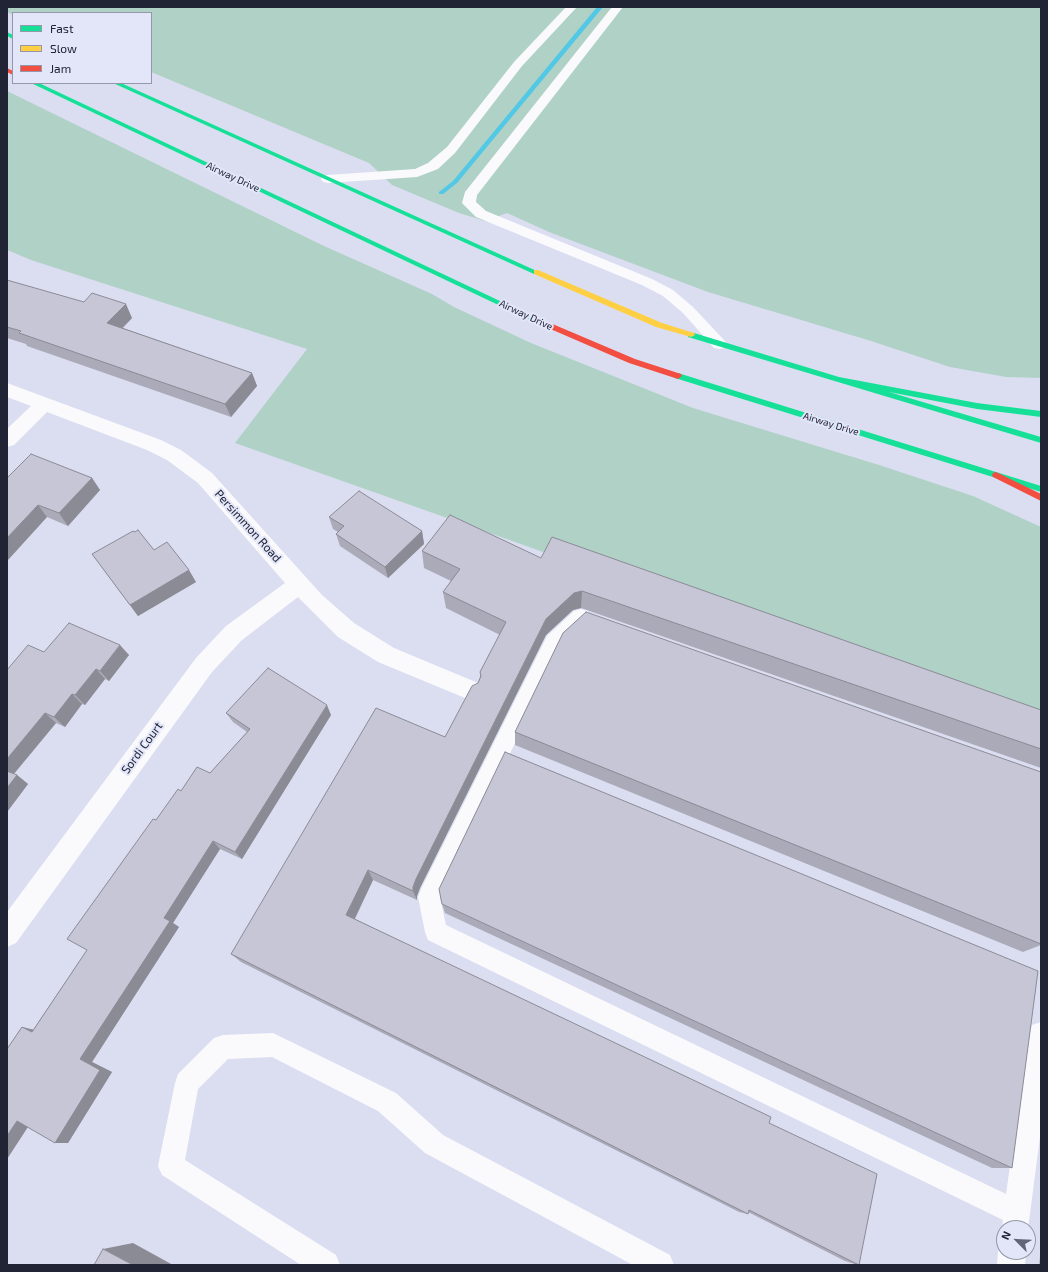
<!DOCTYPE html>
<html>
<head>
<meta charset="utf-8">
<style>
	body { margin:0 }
	#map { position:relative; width:1048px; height:1272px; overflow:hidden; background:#dbdef1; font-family:"Exo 2",sans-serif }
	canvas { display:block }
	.frame { position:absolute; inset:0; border:8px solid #212434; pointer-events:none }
	.legend { position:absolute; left:12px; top:12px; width:140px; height:72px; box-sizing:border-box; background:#e2e6f8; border:1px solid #9598aa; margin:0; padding:5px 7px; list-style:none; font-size:12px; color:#212434 }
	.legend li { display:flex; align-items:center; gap:8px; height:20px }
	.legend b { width:20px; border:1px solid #9598aa }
	.north { position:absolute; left:996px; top:1220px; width:40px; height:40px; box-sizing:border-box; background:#e2e6f8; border:1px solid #9598aa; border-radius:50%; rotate:294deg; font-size:11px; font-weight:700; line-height:16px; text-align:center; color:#212434 }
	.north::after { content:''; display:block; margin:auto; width:14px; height:18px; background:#626576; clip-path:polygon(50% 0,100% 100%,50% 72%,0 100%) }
</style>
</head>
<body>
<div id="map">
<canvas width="1048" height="1272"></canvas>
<div class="frame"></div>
<ul class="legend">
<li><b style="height:5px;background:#16e098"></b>Fast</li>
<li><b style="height:5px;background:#ffcf43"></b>Slow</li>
<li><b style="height:5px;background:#f24e42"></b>Jam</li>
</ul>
<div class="north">N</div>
</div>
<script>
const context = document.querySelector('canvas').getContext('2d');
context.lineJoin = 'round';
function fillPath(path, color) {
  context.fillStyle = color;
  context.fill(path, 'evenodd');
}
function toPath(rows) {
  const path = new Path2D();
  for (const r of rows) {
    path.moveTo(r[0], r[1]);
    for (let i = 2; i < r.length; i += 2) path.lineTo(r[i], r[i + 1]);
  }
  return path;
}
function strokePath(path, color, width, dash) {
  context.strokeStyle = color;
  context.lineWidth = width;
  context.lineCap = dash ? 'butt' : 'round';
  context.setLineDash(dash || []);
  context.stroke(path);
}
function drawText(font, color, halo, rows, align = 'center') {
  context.font = font + ' "Exo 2",sans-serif';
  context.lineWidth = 4;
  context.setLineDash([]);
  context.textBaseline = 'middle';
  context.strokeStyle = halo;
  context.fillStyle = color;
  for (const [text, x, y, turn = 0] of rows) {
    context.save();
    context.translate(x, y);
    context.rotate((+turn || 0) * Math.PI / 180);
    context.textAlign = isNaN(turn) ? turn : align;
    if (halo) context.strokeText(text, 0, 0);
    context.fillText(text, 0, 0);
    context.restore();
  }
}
fillPath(toPath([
	[7,7,1041,7,1041,378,1006,377,950,367,871,341,708,292,549,232,507,213,485,221,459,213,392,185,369,163,151,72,151,13,13,13,13,15,7,12],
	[7,91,324,246,432,294,454,307,531,343,693,408,879,465,973,496,1041,527,1041,728,235,443,307,349,31,260,7,250]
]), '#b0d1c6');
fillPath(toPath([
	[597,7,603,7,457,183,443,194,439,194,439,192,453,181,597,7]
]), '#51c8e5');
fillPath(toPath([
	[566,7,577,7,522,66,455,153,438,169,417,177,328,183,323,182,321,179,323,176,328,175,415,169,428,163,447,147,514,62,566,7],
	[612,7,623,7,477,195,476,202,486,211,652,279,673,290,693,307,724,340,727,344,724,348,719,349,714,348,683,313,663,296,642,285,476,217,462,203,465,192,612,7],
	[581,609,588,611,591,618,589,624,585,625,561,648,440,898,446,925,1006,1194,1029,1034,1032,1025,1041,1022,1041,1129,1028,1229,1004,1228,1004,1234,1002,1228,1003,1220,428,940,425,932,418,897,421,889,547,636,574,611,581,609],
	[273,1033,396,1093,443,1135,670,1255,674,1265,633,1265,425,1153,378,1111,272,1057,228,1059,198,1089,185,1160,336,1255,340,1265,301,1265,162,1175,158,1166,175,1083,178,1074,214,1038,223,1035,273,1033],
	[1002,1242,1004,1242,1004,1252,1026,1252,1025,1265,997,1265,998,1252,1002,1242]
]), '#fafafd');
fillPath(toPath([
	[7,383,161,440,181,450,212,473,322,595,354,623,394,648,478,683,481,690,478,697,470,700,378,662,338,637,298,597,242,640,212,672,16,943,7,947,7,912,196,658,226,626,285,583,198,483,167,460,147,450,47,412,14,445,7,447,7,429,31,406,7,397,7,383]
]), '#fafafd');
fillPath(toPath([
	[7,32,13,35,13,39,7,36,7,32],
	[31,83,39,83,538,319,536,321,532,321,31,83],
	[113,83,121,83,539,272,536,274,534,274,113,83],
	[688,333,694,333,839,377,977,403,1041,411,1041,417,977,409,889,392,1041,437,1041,443,688,337,688,333],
	[678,373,1041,486,1041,492,675,378,674,376,678,373]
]), '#16e098');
fillPath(toPath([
	[534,270,538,270,662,323,694,333,695,335,691,337,656,327,534,274,534,270]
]), '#ffcf43');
fillPath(toPath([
	[7,68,13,71,13,75,7,72,7,68],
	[532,317,536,317,635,359,681,374,682,376,678,379,629,363,532,321,532,317],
	[996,472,1041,494,1041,501,993,477,992,475,993,473,996,472]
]), '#f24e42');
fillPath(toPath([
	[7,280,132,318,123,328,252,373,257,386,231,417,27,346,26,344,7,338],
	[7,478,92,478,100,490,68,526,47,517,7,561],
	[329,517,422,531,424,544,388,578,340,546,336,534,338,532,333,529],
	[154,550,196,582,138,616,92,554],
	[422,551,541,558,1041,710,1041,768,581,608,573,610,546,635,420,888,417,896,417,900,373,880,355,919,769,1123,858,1265,845,1261,748,1212,748,1214,739,1212,241,962,231,954,445,737,478,683,480,677,480,672,500,635,446,608,443,592,451,581,424,568],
	[44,652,129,655,109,681,105,679,85,705,82,704,65,727,56,723,14,774,17,775,28,784,7,812,7,670],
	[226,713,331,715,242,859,220,849,173,923,179,927,92,1062,112,1072,68,1143,28,1127,7,1159,7,1049,22,1027,33,1030,87,950,156,820,181,791,210,773,247,732,233,722],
	[515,732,1041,772,1041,945,1023,952,515,745],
	[442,904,1012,1168,992,1168,445,913],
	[1041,1247,1041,1265,1039,1265]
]), '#aaaab8');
fillPath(toPath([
	[126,304,132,318,114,336,107,323],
	[252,373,257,386,231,417,225,404],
	[92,478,100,490,68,526,59,513],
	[38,505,47,517,7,561,7,538],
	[422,531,424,544,388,578,385,567],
	[189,570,196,582,138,616,130,605],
	[582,591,581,608,573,610,546,635,420,888,417,896,417,900,413,891,413,887,416,879,546,619,574,593],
	[120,645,129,655,109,681,100,671],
	[96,669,105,679,85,705,75,695],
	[72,694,82,704,65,727,54,717],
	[327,705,331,715,242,859,235,852],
	[45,713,56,723,12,776,7,773,7,759],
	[17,775,28,784,7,812,7,788],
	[213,841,220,849,173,923,179,927,92,1062,112,1072,68,1143,55,1143,80,1059,164,918],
	[368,870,373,880,352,924,346,915],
	[22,1027,35,1030,32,1032],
	[17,1121,31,1122,7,1159,7,1136],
	[133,1243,173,1265,133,1265,103,1249]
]), '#8b8b96');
const building = toPath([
	[7,280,84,302,92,293,126,304,107,323,252,373,225,404,19,333,21,331,7,327,7,280],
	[31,454,92,478,59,513,38,505,7,538,7,478,31,454],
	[359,491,422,531,385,567,336,534,344,526,329,517,359,491],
	[450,515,541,558,552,537,1041,710,1041,749,582,591,574,593,546,619,416,879,413,887,413,891,368,870,346,915,771,1117,769,1123,877,1174,859,1265,749,1210,748,1214,231,954,376,708,445,737,472,686,478,683,481,676,480,672,506,622,443,592,460,569,422,551,450,515],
	[138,530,154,550,167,542,189,570,130,605,92,554,133,531,135,532,138,530],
	[586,612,1041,772,1041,944,515,732,563,633,586,612],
	[69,623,120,645,100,671,96,669,75,695,72,694,54,717,45,713,7,759,7,670,28,645,44,652,69,623],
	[268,668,327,705,235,852,213,841,164,918,170,921,80,1059,100,1070,55,1143,17,1121,7,1136,7,1049,22,1027,32,1032,87,950,67,939,153,819,156,820,178,789,181,791,197,767,210,773,250,729,226,713,268,668],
	[505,752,1038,971,1012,1168,442,904,439,889,505,752],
	[7,771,17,775,7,788,7,771],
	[103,1249,133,1265,94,1265,103,1249]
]);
fillPath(building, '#c6c6d6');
strokePath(building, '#8b8b96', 1);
drawText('10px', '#212434', '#e2e6f8', [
	["Airway Drive",233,177,25],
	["Airway Drive",526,315,25],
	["Airway Drive",831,424,17]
]);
drawText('12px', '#212434', '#e2e6f8', [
	["Persimmon Road",248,526,48],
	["Sordi Court",142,748,-54]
]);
</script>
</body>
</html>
